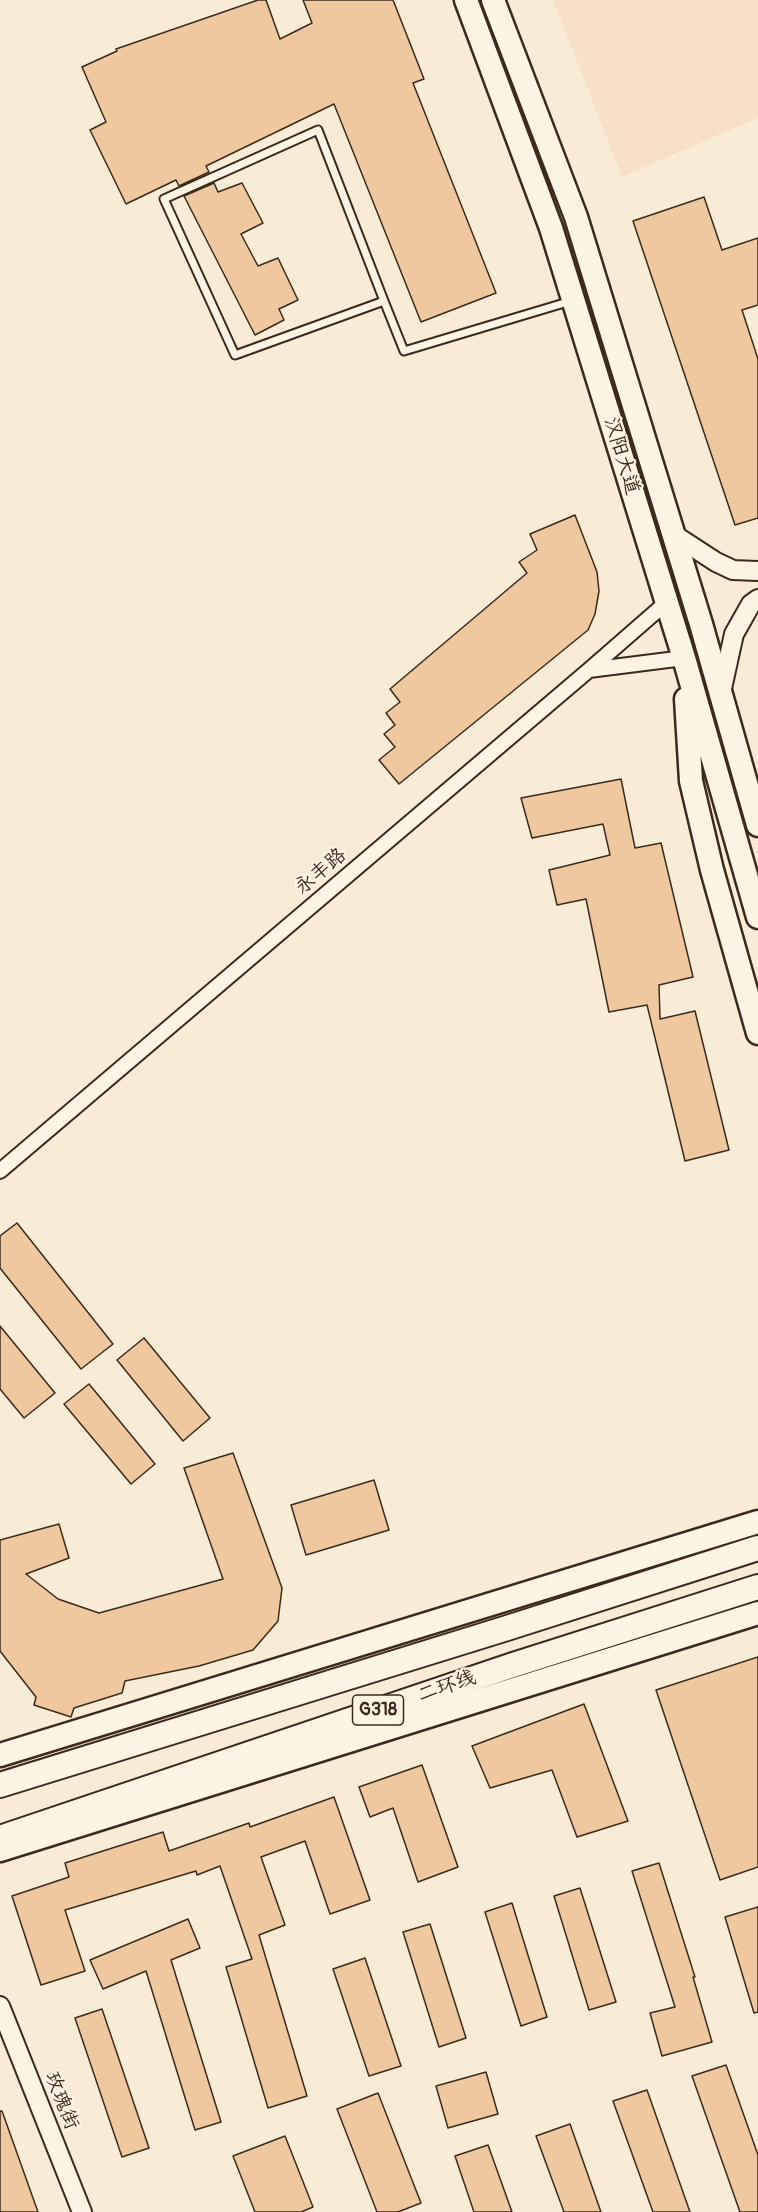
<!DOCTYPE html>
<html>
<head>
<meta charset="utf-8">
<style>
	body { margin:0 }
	canvas { display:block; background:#f9ecd7 }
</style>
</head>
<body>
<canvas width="758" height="2212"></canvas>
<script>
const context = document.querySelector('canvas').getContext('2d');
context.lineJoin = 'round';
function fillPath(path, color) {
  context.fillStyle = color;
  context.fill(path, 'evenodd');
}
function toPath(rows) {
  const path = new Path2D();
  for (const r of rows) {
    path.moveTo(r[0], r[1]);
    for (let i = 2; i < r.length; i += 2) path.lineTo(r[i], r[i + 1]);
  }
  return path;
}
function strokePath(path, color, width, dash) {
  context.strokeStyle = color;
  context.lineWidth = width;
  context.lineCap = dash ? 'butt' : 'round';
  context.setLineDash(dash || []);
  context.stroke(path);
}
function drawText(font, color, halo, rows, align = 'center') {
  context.font = font + ' Pangolin,"LXGW WenKai TC",sans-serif';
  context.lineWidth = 4.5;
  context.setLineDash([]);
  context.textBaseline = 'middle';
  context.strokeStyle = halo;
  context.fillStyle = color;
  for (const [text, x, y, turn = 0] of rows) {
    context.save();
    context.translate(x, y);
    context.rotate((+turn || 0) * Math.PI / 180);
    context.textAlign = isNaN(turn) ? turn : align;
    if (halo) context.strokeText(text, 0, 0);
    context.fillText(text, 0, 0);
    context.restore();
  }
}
fillPath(toPath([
	[553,0,758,0,758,118,622,177]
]), '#f6e1c6');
const building = toPath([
	[258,0,266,0,280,39,312,23,303,0,393,0,424,79,413,83,496,293,421,322,334,104,206,166,209,172,179,186,176,180,126,204,90,130,106,122,82,67,117,51,116,49,258,0],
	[214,183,218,192,242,183,263,223,241,234,258,266,278,258,298,300,279,309,284,320,255,335,184,196,214,183],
	[704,197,722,250,758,238,758,305,742,310,758,359,758,518,735,525,633,221,704,197],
	[575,515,597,572,599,591,595,614,588,630,399,784,379,760,395,747,384,734,395,725,386,713,400,702,390,689,527,573,519,562,537,550,530,534,575,515],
	[621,779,635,848,661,843,693,977,659,985,660,1019,695,1011,729,1150,685,1161,647,1005,609,1012,586,899,557,905,549,870,610,855,603,824,532,838,521,798,621,779],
	[17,1223,113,1344,81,1369,0,1268,0,1236,17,1223],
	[0,1326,55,1393,24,1418,0,1389,0,1326],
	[144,1338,210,1418,183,1441,117,1360,144,1338],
	[89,1384,155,1464,131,1484,64,1404,89,1384],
	[233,1453,282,1588,278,1621,253,1650,199,1666,125,1681,122,1693,74,1708,71,1717,34,1705,36,1697,0,1651,0,1540,59,1524,69,1558,26,1574,58,1599,99,1613,223,1579,184,1468,233,1453],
	[374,1480,389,1530,306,1555,291,1505,374,1480],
	[758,1657,758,1867,720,1880,656,1690,758,1657],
	[584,1704,628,1821,577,1837,552,1770,490,1788,472,1746,584,1704],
	[422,1765,458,1867,418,1882,393,1808,370,1817,359,1787,422,1765],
	[334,1797,370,1900,330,1914,305,1841,261,1857,285,1925,259,1935,307,2096,268,2108,226,1967,252,1959,220,1866,197,1875,196,1871,65,1910,85,1971,41,1985,12,1896,69,1877,65,1863,163,1832,169,1851,249,1823,250,1827,334,1797],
	[659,1863,695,1977,693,1977,712,2042,662,2056,650,2013,675,2007,632,1871,659,1863],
	[580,1888,616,2002,589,2010,554,1896,580,1888],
	[512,1903,547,2017,521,2026,485,1912,512,1903],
	[758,1907,758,2012,754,2013,725,1917,758,1907],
	[188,1919,200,1948,171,1960,221,2122,195,2130,146,1971,103,1989,90,1960,188,1919],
	[430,1924,466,2038,439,2047,403,1932,430,1924],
	[365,1958,401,2066,369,2076,333,1969,365,1958],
	[102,2009,149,2148,122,2157,75,2018,102,2009],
	[726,2065,758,2155,758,2212,740,2212,692,2076,726,2065],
	[486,2072,498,2114,448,2128,436,2086,486,2072],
	[647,2090,690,2212,653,2212,613,2101,647,2090],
	[378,2093,421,2203,398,2212,377,2212,337,2109,378,2093],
	[0,2111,2,2111,38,2212,0,2212,0,2111],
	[570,2124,601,2212,564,2212,536,2136,570,2124],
	[285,2136,313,2207,301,2212,255,2212,233,2156,285,2136],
	[488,2145,512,2212,474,2212,455,2156,488,2145]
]);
fillPath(building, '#efc89f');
strokePath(building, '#3b2a1e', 1.5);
const service = toPath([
	[384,301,235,355,164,199,318,130,384,301,404,351,571,301]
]);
const minor = toPath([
	[589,670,684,658],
	[0,1171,589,670,667,602]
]);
const tertiary = toPath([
	[673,534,716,562,733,570,758,571],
	[721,693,734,634,751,604,758,599],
	[0,2006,82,2212]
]);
const primary = toPath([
	[466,0,551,228,684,658,758,917],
	[493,0,576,217,701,624,758,825],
	[686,699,691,781,712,870,758,1033],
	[0,1755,758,1522],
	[0,1850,758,1613]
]);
const trunk = toPath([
	[0,1785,504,1629,758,1548],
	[0,1838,513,1665,758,1587]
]);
strokePath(service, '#3b2a1e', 11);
strokePath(minor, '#3b2a1e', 18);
strokePath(tertiary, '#3b2a1e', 22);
strokePath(primary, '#3b2a1e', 27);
strokePath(trunk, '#3b2a1e', 28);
strokePath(service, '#fcf5e5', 7);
strokePath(minor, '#fcf5e5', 14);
strokePath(tertiary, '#fcf5e5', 18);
strokePath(primary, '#fcf5e5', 22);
strokePath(trunk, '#fcf5e5', 24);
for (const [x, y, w] of [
	[378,1710,51]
]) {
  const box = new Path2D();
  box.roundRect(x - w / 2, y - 15, w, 30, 4.5);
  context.fillStyle = '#fcf5e5';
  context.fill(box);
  strokePath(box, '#3b2a1e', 1.5);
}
drawText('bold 18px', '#3b2a1e', null, [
	["G318",378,1710]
]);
drawText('20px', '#3b2a1e', '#fcf5e5', [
	["汉阳大道",621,456,73],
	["永丰路",321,872,-40],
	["二环线",447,1687,-19],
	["玫瑰街",61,2101,68]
]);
</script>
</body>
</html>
